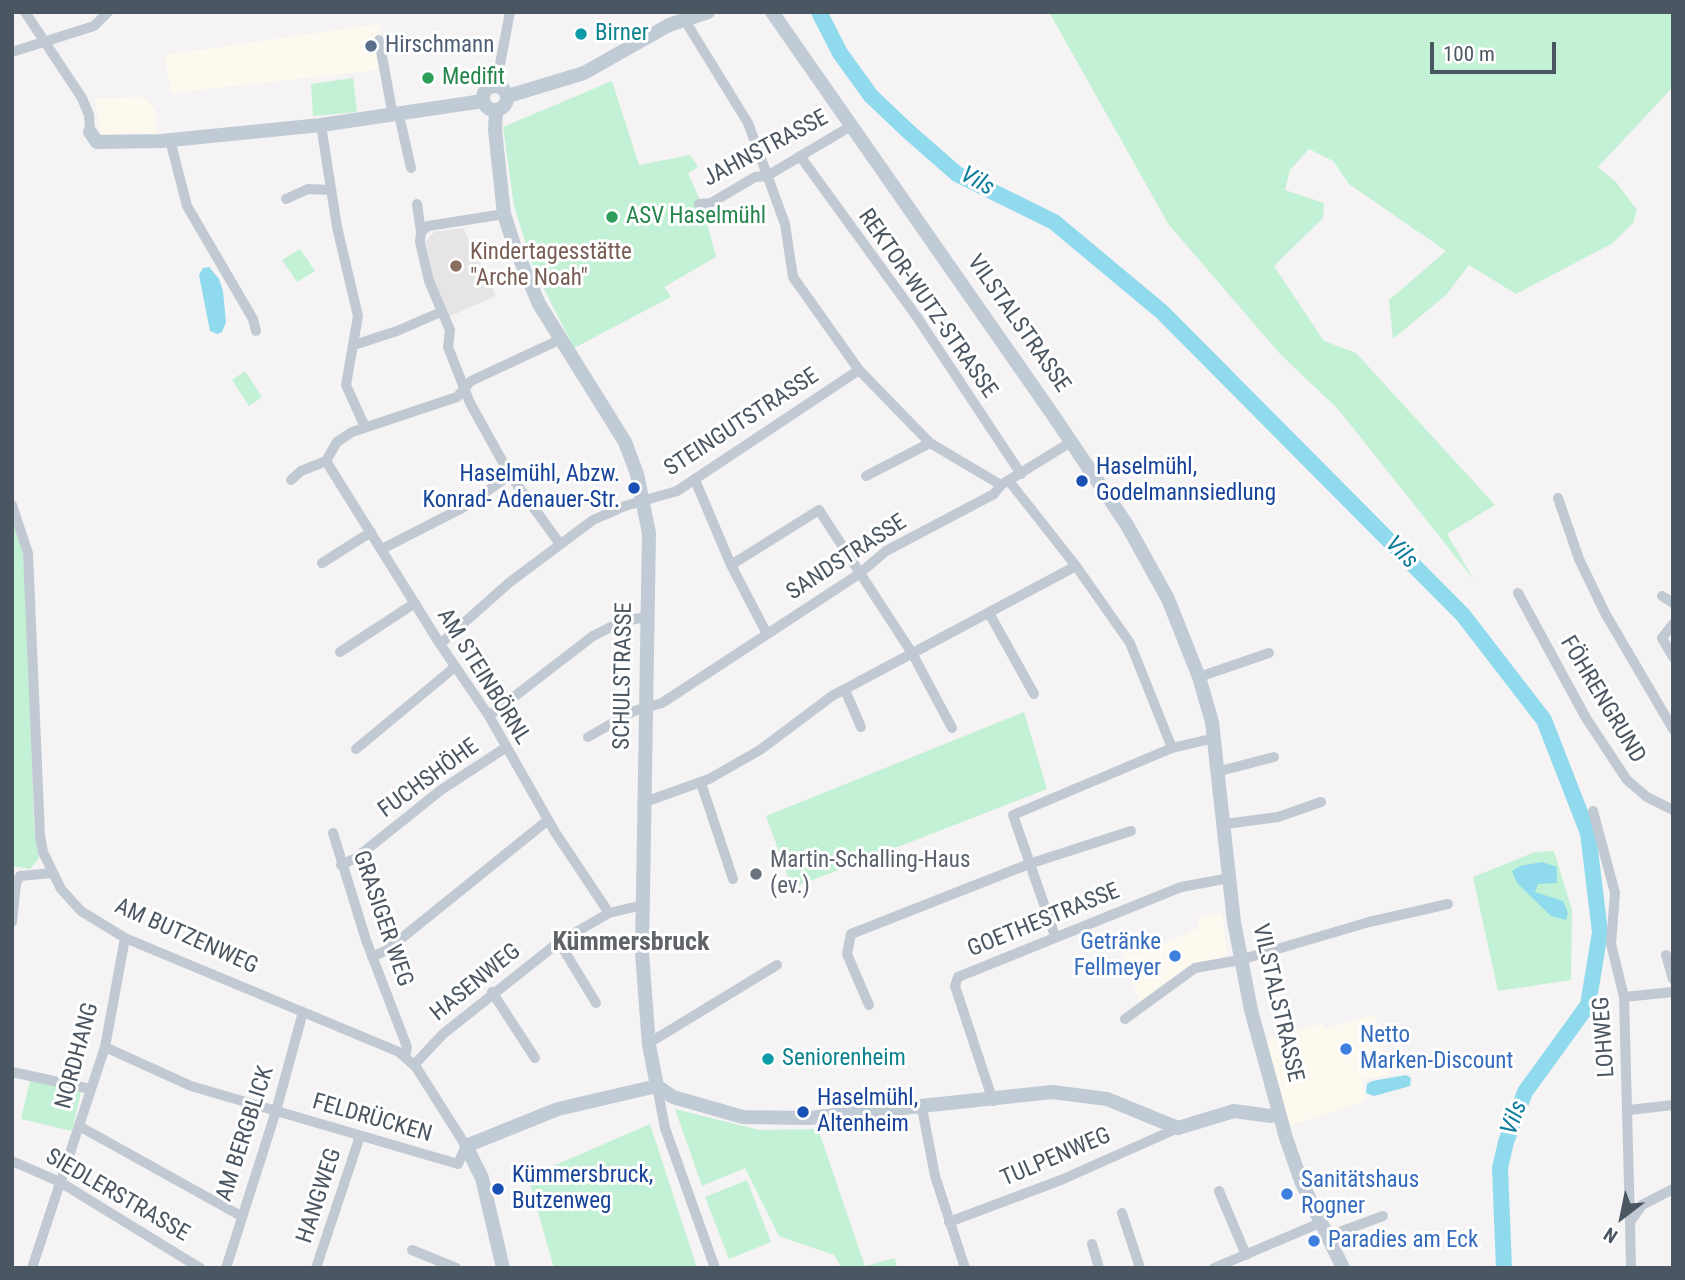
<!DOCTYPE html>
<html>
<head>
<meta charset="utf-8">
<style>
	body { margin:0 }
	#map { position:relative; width:1685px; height:1280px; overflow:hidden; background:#f5f3f3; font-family:"Roboto Condensed",sans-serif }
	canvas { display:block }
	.frame { position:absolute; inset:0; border:14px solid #4a5661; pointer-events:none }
	.north { position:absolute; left:1587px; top:1182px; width:70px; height:70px; -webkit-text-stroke:5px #fff; paint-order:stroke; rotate:212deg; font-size:19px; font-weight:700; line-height:28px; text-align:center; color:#4a5661 }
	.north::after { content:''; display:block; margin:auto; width:24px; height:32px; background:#4a5661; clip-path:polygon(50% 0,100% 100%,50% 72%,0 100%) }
	.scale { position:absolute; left:1430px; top:42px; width:126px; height:32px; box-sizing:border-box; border:4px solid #4a5661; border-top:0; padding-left:9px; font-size:21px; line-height:24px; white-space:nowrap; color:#4a5661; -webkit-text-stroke:5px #fff; paint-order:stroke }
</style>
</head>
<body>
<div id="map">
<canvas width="1685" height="1280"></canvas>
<div class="frame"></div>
<div class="north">N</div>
<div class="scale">100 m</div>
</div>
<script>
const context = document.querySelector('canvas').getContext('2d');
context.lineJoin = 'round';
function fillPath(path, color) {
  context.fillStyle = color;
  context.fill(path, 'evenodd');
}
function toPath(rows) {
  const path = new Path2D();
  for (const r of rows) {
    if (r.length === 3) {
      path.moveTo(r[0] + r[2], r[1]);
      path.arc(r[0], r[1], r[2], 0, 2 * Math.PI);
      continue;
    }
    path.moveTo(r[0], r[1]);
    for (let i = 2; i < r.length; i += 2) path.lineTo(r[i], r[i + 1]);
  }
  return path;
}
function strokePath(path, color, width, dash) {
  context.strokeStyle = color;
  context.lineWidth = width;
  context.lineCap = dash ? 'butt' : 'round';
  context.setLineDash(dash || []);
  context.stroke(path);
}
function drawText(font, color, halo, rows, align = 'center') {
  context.font = font + ' "Roboto Condensed",sans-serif';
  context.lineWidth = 6;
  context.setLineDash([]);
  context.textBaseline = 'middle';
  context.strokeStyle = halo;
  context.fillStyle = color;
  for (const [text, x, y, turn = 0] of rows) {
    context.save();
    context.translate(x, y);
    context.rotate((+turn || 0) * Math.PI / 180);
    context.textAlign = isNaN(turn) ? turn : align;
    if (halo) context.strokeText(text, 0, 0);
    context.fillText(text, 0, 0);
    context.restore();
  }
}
fillPath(toPath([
	[379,24,387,69,171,93,165,55],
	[143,97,155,110,157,134,101,134,95,98],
	[1222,914,1227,955,1186,968,1140,1001,1122,954,1145,945,1147,949,1187,934,1199,927,1198,917],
	[1375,1015,1390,1075,1362,1079,1366,1101,1287,1126,1264,1040,1323,1023,1325,1029]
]), '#fdf9ef');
fillPath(toPath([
	[463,228,496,296,448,317,434,285,426,241,434,232]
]), '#e6e4e5');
fillPath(toPath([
	[1049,12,1673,12,1673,87,1598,167,1616,182,1637,210,1633,223,1613,243,1516,294,1469,265,1446,295,1393,339,1389,300,1446,251,1349,184,1333,161,1309,149,1290,170,1285,190,1324,203,1323,218,1274,266,1324,341,1356,353,1495,505,1447,534,1474,580,1338,409,1281,355,1169,225],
	[353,78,357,112,313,116,311,84],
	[612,81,639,165,690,155,698,167,688,173,703,207,716,257,664,287,671,297,574,348,533,267,514,206,503,127],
	[300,249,315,271,297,282,282,260],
	[245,371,262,397,249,406,232,380],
	[12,510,21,535,27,601,34,829,39,858,30,869,12,866],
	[1024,712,1047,789,792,888,766,816],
	[1554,851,1572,910,1571,980,1498,991,1473,877,1535,852],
	[30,1080,81,1092,72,1131,21,1119],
	[675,1109,759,1130,818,1129,865,1266,895,1258,897,1268,842,1268,834,1255,779,1236,745,1168,702,1186],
	[650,1124,697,1268,554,1268,528,1177],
	[747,1180,771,1242,729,1259,705,1197]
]), '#c3f1d5');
fillPath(toPath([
	[209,267,219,279,223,291,226,322,222,332,217,334,210,331,199,275,203,268],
	[1542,862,1557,867,1557,883,1538,884,1535,892,1563,901,1568,913,1566,920,1551,916,1517,883,1512,871,1520,866],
	[1406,1075,1411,1078,1410,1086,1374,1096,1366,1093,1367,1084,1372,1081]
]), '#90daee');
strokePath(toPath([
	[819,12,840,53,871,96,909,132,957,174,1054,222,1162,312,1463,615,1544,720,1588,833,1600,932,1588,1005,1525,1092,1506,1142,1500,1168,1504,1268]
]), '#90daee', 16);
strokePath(toPath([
	[25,12,82,98,89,115,90,132],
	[684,19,748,123,785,224,793,277,859,370,930,443,1001,485],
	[379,40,393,116],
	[12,52,94,26,108,12],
	[496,85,510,12],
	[399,115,411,168],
	[321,125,337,227,358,316,346,385,365,427],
	[170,140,187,206,253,319,256,331],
	[800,156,917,317,1021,474],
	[286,199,308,189,331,190],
	[417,204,421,232],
	[699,204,711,203,755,177,767,176,851,126],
	[504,214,428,226,421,232,420,242,429,281,450,330,448,347,470,403,510,475,560,544],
	[354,345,397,331,441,312],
	[326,461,440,644,489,716,555,832,609,913],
	[866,476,930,443],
	[291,480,301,471,326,461,337,442,352,432,457,397,471,381,559,340],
	[695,480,731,565,767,634],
	[1009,481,1076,566,1130,643,1172,748],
	[1558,498,1579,559,1605,613,1673,729],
	[12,505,28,553,40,836,43,852,61,889,81,911,125,938,399,1052,416,1067,466,1146,458,1164,191,1086,105,1047],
	[382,549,466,506,510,475],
	[322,563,371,532],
	[731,565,819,510,912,653,952,728],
	[1518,593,1586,718,1627,780,1647,797,1673,810],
	[1662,596,1673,603],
	[989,613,1034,694],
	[1673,624,1662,638,1673,657],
	[440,644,510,582,593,520,625,506,677,491,859,370],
	[340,652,415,603],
	[1199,677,1269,653],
	[845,690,861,727],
	[489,716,593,636,623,621,647,617],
	[588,737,634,711,662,703,859,574,886,551,994,494,1001,485,1071,442],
	[356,749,455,667],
	[1220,771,1274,757],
	[701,783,733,879],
	[645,802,709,779,760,750,832,696,1076,566],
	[1593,811,1615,893,1611,944,1624,997,1630,1222],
	[1225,824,1278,817,1321,802],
	[333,833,366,940,407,1047,405,1057],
	[341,865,356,858,441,790,505,748],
	[12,922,16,883,20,876,52,873],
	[1055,936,1013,815,1172,748,1215,738],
	[559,942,596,1003],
	[1666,955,1673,979],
	[372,957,387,950,548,820],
	[492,992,535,1058],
	[1624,997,1673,992],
	[869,1005,847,954,851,934,1029,864,1131,831],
	[1125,1019,1195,968,1240,960,1369,922,1448,904],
	[649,1043,777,965],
	[414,1065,443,1034,559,942,609,913,643,905],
	[12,1072,91,1089],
	[657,1086,665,1128,715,1268],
	[993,1101,955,986,958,977,1181,887,1230,878],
	[922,1108,935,1176,965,1268],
	[1629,1110,1673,1105],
	[79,1126,241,1216],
	[12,1161,60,1182,200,1268],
	[1219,1191,1246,1255],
	[1122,1213,1140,1268],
	[949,1222,1061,1180,1178,1128],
	[1326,1237,1383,1216],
	[1092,1244,1099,1268],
	[412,1250,456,1268],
	[32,1268,105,1047,125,938],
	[226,1268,276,1111,303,1012],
	[316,1268,360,1136],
	[1214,1268,1320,1223],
	[1631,1268,1630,1222,1642,1205,1673,1189]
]), '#c1cad2', 10);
strokePath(toPath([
	[772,12,1053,415,1127,525,1168,599,1199,677,1212,722,1234,922,1251,1010,1286,1138,1301,1181,1343,1268],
	[495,98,12],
	[508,96,584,73,669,25,708,12],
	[496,110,495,130,504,214,514,245,539,304,625,442,637,474,649,533,642,953,649,1045,657,1086],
	[90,132,97,142,161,141,321,125,483,101],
	[657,1086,673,1097,743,1117,809,1118,1052,1092,1107,1099,1178,1128,1234,1111,1270,1116,1279,1113],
	[503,1268,482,1178,466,1146,558,1109,657,1086]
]), '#c1cbd6', 14);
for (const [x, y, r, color] of [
	[581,34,7,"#0f9aa8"],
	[371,46,7,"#5c6f8a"],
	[428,78,7,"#2e9e5b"],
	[612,217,7,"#2e9e5b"],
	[456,266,7,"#8d6e63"],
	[1082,481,7,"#1a4fb4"],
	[634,488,7,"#1a4fb4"],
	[756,874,7,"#6b7280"],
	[1175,956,7,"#3f7fe0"],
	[1346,1049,7,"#3f7fe0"],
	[768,1059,7,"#0f9aa8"],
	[803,1112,7,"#1a4fb4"],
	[498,1189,7,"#1a4fb4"],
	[1287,1194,7,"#3f7fe0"],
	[1314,1241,7,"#3f7fe0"]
]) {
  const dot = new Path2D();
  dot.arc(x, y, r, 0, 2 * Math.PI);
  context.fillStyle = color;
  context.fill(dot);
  strokePath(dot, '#fff', 2.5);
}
drawText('23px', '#0d838f', '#fff', [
	["Birner",595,34],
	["Seniorenheim",782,1059]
], 'left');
drawText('23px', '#4e5e75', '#fff', [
	["Hirschmann",385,46]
], 'left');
drawText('23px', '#27864d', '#fff', [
	["Medifit",442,78],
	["ASV Haselmühl",626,217]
], 'left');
drawText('23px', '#4a5661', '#fff', [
	["JAHNSTRASSE",766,149,-28],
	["REKTOR-WUTZ-STRASSE",927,304,55],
	["VILSTALSTRASSE",1018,324,55],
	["STEINGUTSTRASSE",742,423,-33],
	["SANDSTRASSE",847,558,-33],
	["SCHULSTRASSE",624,676,-89],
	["AM STEINBÖRNL",483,677,58],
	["FÖHRENGRUND",1602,700,59],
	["FUCHSHÖHE",429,779,-36],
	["GRASIGER WEG",382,919,71],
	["GOETHESTRASSE",1044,921,-22],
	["AM BUTZENWEG",186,937,24],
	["HASENWEG",476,983,-39],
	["VILSTALSTRASSE",1277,1003,77],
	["LOHWEG",1605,1037,-94],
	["NORDHANG",78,1056,-75],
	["FELDRÜCKEN",372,1119,16],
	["AM BERGBLICK",246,1134,-72],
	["TULPENWEG",1056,1158,-23],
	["SIEDLERSTRASSE",117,1196,30],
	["HANGWEG",320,1196,-72]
]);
drawText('23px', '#785e54', '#fff', [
	["Kindertagesstätte",470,253],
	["\"Arche Noah\"",470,279]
], 'left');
drawText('23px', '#164399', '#fff', [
	["Haselmühl,",1096,468],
	["Godelmannsiedlung",1096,494],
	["Haselmühl, Abzw.",620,475,"right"],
	["Konrad- Adenauer-Str.",620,501,"right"],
	["Haselmühl,",817,1099],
	["Altenheim",817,1125],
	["Kümmersbruck,",512,1176],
	["Butzenweg",512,1202]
], 'left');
drawText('23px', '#5b616d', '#fff', [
	["Martin-Schalling-Haus",770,861],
	["(ev.)",770,887]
], 'left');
drawText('23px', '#366cbe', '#fff', [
	["Getränke",1161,943,"right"],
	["Fellmeyer",1161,969,"right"],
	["Netto",1360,1036],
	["Marken-Discount",1360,1062],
	["Sanitätshaus",1301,1181],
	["Rogner",1301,1207],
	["Paradies am Eck",1328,1241]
], 'left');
drawText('italic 24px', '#0c7c9b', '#fff', [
	["Vils",977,182,29],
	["Vils",1401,553,45],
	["Vils",1515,1118,-70]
]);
drawText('bold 26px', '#5f6368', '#fff', [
	["Kümmersbruck",631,943]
]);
</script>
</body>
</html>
